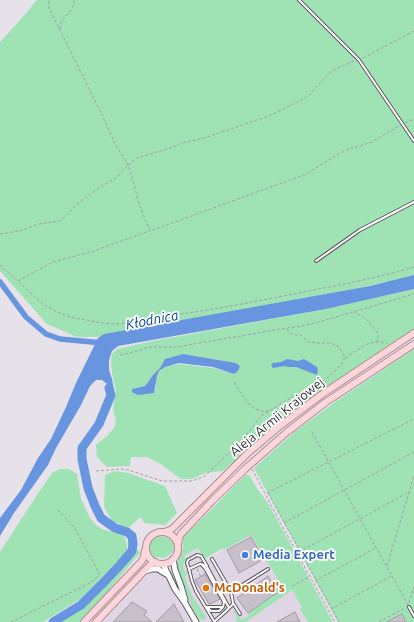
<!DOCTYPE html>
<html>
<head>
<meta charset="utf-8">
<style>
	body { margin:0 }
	canvas { display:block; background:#e7e1ea }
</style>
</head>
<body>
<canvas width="414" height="622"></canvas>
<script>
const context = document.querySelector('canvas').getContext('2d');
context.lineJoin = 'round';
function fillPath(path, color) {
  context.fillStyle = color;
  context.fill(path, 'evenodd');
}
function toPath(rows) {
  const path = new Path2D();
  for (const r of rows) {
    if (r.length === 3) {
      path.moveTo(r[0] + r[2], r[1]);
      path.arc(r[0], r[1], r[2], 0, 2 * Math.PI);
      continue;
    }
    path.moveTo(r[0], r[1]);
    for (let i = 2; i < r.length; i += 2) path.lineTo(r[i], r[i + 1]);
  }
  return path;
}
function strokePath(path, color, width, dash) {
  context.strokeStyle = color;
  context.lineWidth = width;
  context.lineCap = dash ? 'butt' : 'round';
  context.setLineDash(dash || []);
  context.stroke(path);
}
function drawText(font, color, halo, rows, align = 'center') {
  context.font = font + ' Ubuntu,sans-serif';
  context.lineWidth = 3.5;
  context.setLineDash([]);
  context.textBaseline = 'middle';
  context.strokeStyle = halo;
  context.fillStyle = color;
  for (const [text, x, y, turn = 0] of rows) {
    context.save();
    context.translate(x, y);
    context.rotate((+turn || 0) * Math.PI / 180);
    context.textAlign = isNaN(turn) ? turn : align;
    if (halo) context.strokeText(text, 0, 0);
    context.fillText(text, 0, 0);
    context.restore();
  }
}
fillPath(toPath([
	[251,535,287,593,292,590,308,622,102,622,140,581,149,573,154,571,158,571,165,575,183,564,185,555,193,551,198,548,206,560]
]), '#e0d5e4');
fillPath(toPath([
	[37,0,414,0,414,276,349,290,100,337,77,337,47,324,0,271,0,42,21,19],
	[414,289,414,330,323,390,300,406,277,425,223,471,205,473,192,479,181,479,159,463,147,457,131,457,130,466,107,467,97,457,96,445,107,436,114,428,116,421,113,408,116,391,112,373,111,361,112,354,117,349,148,342,326,309],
	[183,354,236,363,240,366,234,374,213,368,179,364,165,367,159,372,156,378,156,388,154,392,132,389,145,386,149,381,152,376,160,368,165,359],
	[414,349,414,622,338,622,254,468,297,430,338,400],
	[60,469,69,469,77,474,81,499,90,518,97,526,104,530,121,534,124,536,127,544,127,551,117,563,79,600,46,620,44,622,0,622,0,552,37,495,53,472],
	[115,471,128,473,165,486,177,513,165,525,144,523,141,517,128,528,112,521,104,507,105,475],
	[246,474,250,476,258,490,268,503,333,622,308,622,300,609,302,608,292,590,246,622,237,622,236,620,237,617,233,611,234,610,242,620,249,616,248,613,278,592,274,585,279,581,251,535,224,550,223,548,205,559,198,548,185,555,184,557,187,559,183,564,184,572,186,570,188,571,185,577,187,584,193,597,206,617,206,619,204,619,204,620,199,619,193,609,177,566,177,562,183,548,183,538],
	[161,536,169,538,174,544,173,552,167,557,164,558,153,557,151,555,148,550,149,545,152,540,157,537],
	[137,549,140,553,97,604,80,622,59,622,82,609,114,576]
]), '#9fe3b5');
fillPath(toPath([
	[414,275,414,289,326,309,118,346,112,351,109,360,109,370,112,379,114,390,112,401,106,399,108,392,107,384,102,380,96,380,90,386,81,405,56,448,48,465,14,513,0,536,0,518,21,490,38,458,51,439,66,407,76,383,98,338,104,334,370,286],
	[183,354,236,363,240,366,238,371,234,374,213,367,179,363,165,367,159,371,157,376,154,393,138,395,132,392,132,389,145,386,149,381,152,376,160,368,165,359],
	[287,359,298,361,304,359,317,367,318,370,317,375,296,367,288,367,285,366,273,368,271,365,273,363,281,362]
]), '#6795e0');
strokePath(toPath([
	[0,282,26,317,46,334,60,339,103,343]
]), '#6795e0', 5.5);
strokePath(toPath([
	[53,622,81,605,106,580,121,564,132,551,133,544,132,536,127,532,115,528,101,518,95,506,88,488,82,459,82,448,99,424,111,395,109,388]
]), '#6795e0', 9);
const building = toPath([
	[251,537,264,559,239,573,227,550,251,537],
	[205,574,220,599,210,604,209,604,195,580,205,574],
	[268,576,278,592,248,613,237,598,268,576],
	[132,602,147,611,144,615,152,622,113,622,132,602],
	[174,604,184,622,156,622,174,604],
	[295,612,300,622,277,622,295,612],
	[402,614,406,622,386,622,402,614]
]);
fillPath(building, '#c7c0ca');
strokePath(building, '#a29ca5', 1);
const service = toPath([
	[299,0,359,60,414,141],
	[316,261,360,230,414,202],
	[212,559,231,592],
	[202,565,205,568,224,602,223,607,219,611,211,611,207,607],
	[189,569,187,563,188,560,197,555,201,556,207,566],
	[208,607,222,607],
	[409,607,414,616],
	[240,614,233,603,231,592,268,569],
	[214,621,196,591,192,581,189,569,200,564,202,564,207,567,229,608],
	[215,621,225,612,233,604]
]);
const tertiary = toPath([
	[173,559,175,570,181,586,185,600],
	[163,564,175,589,185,603,196,622],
	[145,571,152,569,158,569,166,574]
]);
const primary = toPath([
	[162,548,16],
	[165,532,172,529,248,453,281,425,321,395,414,333],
	[178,544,179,538,181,534,212,501,245,469,287,432,326,402,414,344],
	[84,622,141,562,144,557,145,550],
	[96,622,150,565,155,562]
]);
strokePath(service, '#5e5860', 4);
strokePath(tertiary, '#5e5860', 7);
strokePath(primary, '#b38a91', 8);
strokePath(toPath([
	[60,29,61,22,71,10,74,4,74,0],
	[363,58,414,31],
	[354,61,340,67,329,73,311,93,307,97,269,116,204,138,182,143,173,147,137,158,128,165,132,177,139,204,150,231,304,175,344,151,372,142,399,126],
	[405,123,414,119],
	[0,234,19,231,39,224,59,221,66,216,77,204,99,188,117,177,128,165,115,144,105,121,49,8,49,0],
	[0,265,44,305,60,313,70,317,102,323,118,324,226,307,350,283,393,273,414,267],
	[18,281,53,262,94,251,149,231],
	[287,328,302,326,322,321,414,294],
	[376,342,381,342,387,343],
	[120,355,134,352,149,347,177,347,286,328,290,333,302,336,308,342,318,343,331,343,339,347,344,355,344,361,337,369,321,383,294,396,261,416,241,442,246,448],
	[345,358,367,344,376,342,378,339,378,333,370,323,365,318,354,312],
	[235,382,236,386,243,396,249,404,255,409,262,411,269,411],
	[312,432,408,605],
	[252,469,280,522,335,622],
	[96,471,121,469,128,470,162,481,190,481,195,480,205,476,210,471,241,442],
	[267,493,414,419],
	[268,493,339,622],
	[284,523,414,452],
	[299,552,409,492],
	[387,566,414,476],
	[197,569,201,577],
	[315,581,376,548],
	[292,586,309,577],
	[409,603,414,587],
	[331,609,392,576],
	[11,622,80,588,93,581,99,575,99,573,74,527,57,509],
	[379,622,405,608]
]), '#a29da5', 1, [3, 2]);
strokePath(service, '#fff', 2);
strokePath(tertiary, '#fff', 5);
strokePath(primary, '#fbd6db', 6);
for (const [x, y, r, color] of [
	[245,555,4,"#3f7fe0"],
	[206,588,4,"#e8710a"]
]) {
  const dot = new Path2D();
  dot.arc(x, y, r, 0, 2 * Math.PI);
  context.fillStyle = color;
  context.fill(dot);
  strokePath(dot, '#fff', 1.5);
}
drawText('13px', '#322f33', '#fff', [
	["Aleja Armii Krajowej",277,417,-39]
]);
drawText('bold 13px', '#366cbe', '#fff', [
	["Media Expert",253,555]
], 'left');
drawText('bold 13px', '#c56008', '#fff', [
	["McDonald's",214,588]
], 'left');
drawText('italic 14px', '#064198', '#fff', [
	["Kłodnica",152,320,-11]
]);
</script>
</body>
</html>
